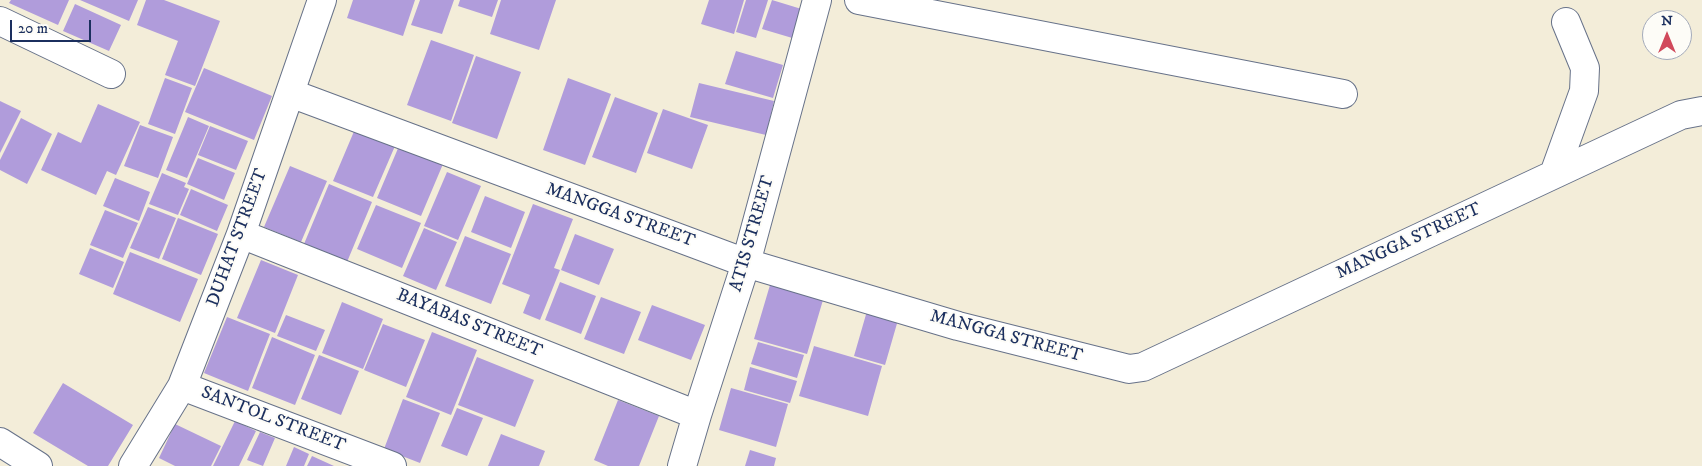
<!DOCTYPE html>
<html>
<head>
<meta charset="utf-8">
<style>
	body { margin:0 }
	#map { position:relative; width:1702px; height:466px; overflow:hidden; background:#f3edd9; font-family:"IM FELL DW Pica",serif }
	canvas { display:block }
	.north { position:absolute; left:1642px; top:10px; width:50px; height:50px; box-sizing:border-box; background:#fdfcf7; border:1px solid #a3aaba; border-radius:50%; rotate:0deg; font-size:14px; font-weight:700; line-height:20px; text-align:center; color:#1b2f5e }
	.north::after { content:''; display:block; margin:auto; width:18px; height:22px; background:#d1495b; clip-path:polygon(50% 0,100% 100%,50% 72%,0 100%) }
	.scale { position:absolute; left:10px; top:20px; width:81px; height:22px; box-sizing:border-box; border:2px solid #1b2f5e; border-top:0; padding-left:6px; font-size:15px; line-height:18px; white-space:nowrap; color:#1b2f5e; -webkit-text-stroke:4px #fdfcf7; paint-order:stroke }
</style>
</head>
<body>
<div id="map">
<canvas width="1702" height="466"></canvas>
<div class="north">N</div>
<div class="scale">20 m</div>
</div>
<script>
const context = document.querySelector('canvas').getContext('2d');
context.lineJoin = 'round';
function fillPath(path, color) {
  context.fillStyle = color;
  context.fill(path, 'evenodd');
}
function toPath(rows) {
  const path = new Path2D();
  for (const r of rows) {
    path.moveTo(r[0], r[1]);
    for (let i = 2; i < r.length; i += 2) path.lineTo(r[i], r[i + 1]);
  }
  return path;
}
function strokePath(path, color, width, dash) {
  context.strokeStyle = color;
  context.lineWidth = width;
  context.lineCap = dash ? 'butt' : 'round';
  context.setLineDash(dash || []);
  context.stroke(path);
}
function drawText(font, color, halo, rows, align = 'center') {
  context.font = font + ' "IM FELL DW Pica",serif';
  context.lineWidth = 4;
  context.setLineDash([]);
  context.textBaseline = 'middle';
  context.strokeStyle = halo;
  context.fillStyle = color;
  for (const [text, x, y, turn = 0] of rows) {
    context.save();
    context.translate(x, y);
    context.rotate((+turn || 0) * Math.PI / 180);
    context.textAlign = isNaN(turn) ? turn : align;
    if (halo) context.strokeText(text, 0, 0);
    context.fillText(text, 0, 0);
    context.restore();
  }
}
fillPath(toPath([
	[11,0,69,0,58,25,9,3],
	[80,0,138,0,129,21],
	[146,0,164,0,220,21,195,86,165,75,178,41,137,25],
	[353,0,415,0,403,36,347,18],
	[420,0,454,0,442,34,411,25],
	[460,0,498,0,492,17,458,6],
	[501,0,556,0,539,50,490,34],
	[709,0,744,0,734,34,701,24],
	[746,0,768,0,756,38,736,32],
	[772,0,808,11,799,40,762,29],
	[75,4,121,25,109,51,63,31],
	[431,40,474,55,451,121,407,105],
	[736,51,783,65,773,98,725,84],
	[476,56,521,72,497,139,452,123],
	[204,68,272,96,254,140,185,112],
	[165,78,192,88,175,134,148,124],
	[568,78,611,94,585,165,543,150],
	[699,83,774,101,766,135,690,117],
	[615,97,658,113,636,173,592,157],
	[0,101,21,111,0,153],
	[98,104,140,122,116,175,107,171,96,195,41,170,58,132,81,143],
	[663,109,708,125,692,169,647,153],
	[188,117,209,126,187,178,166,170],
	[21,118,52,134,27,184,0,170,0,160],
	[140,125,173,137,158,178,124,166],
	[210,126,248,141,236,170,198,155],
	[355,129,395,146,373,197,333,181],
	[399,146,443,164,421,216,377,198],
	[198,158,235,173,224,200,187,184],
	[290,166,327,181,301,242,264,227],
	[447,172,481,186,458,240,424,226],
	[162,173,186,183,184,187,189,189,178,215,149,204],
	[115,178,150,192,139,221,103,206],
	[329,184,372,202,347,262,304,244],
	[191,189,228,205,217,231,180,215],
	[485,196,525,212,511,248,471,232],
	[533,204,573,219,554,268,560,270,540,320,523,313,530,295,502,284],
	[376,205,421,223,402,268,357,249],
	[148,207,176,218,159,259,130,248],
	[105,210,138,223,123,258,90,245],
	[178,218,218,234,201,275,162,259],
	[424,228,457,242,436,290,403,276],
	[575,234,614,249,599,285,561,270],
	[465,236,511,254,491,304,445,286],
	[90,248,124,262,113,288,79,274],
	[130,252,198,279,180,322,113,294],
	[261,260,298,275,275,333,237,318],
	[560,282,596,296,581,334,545,320],
	[770,285,823,300,807,354,754,339],
	[601,297,641,312,624,354,584,339],
	[342,302,383,319,363,369,322,353],
	[652,305,705,325,691,360,638,340],
	[867,311,898,320,885,365,854,356],
	[286,315,325,330,316,351,277,336],
	[227,317,270,334,248,391,204,373],
	[383,324,425,340,406,387,364,370],
	[432,332,477,350,451,415,406,397],
	[272,337,315,355,295,405,252,388],
	[758,342,804,355,797,378,751,364],
	[814,346,882,366,868,416,799,396],
	[319,355,359,371,341,415,301,399],
	[477,357,534,380,515,427,458,405],
	[750,367,797,381,790,403,744,390],
	[63,383,133,425,108,466,88,466,33,433],
	[731,388,788,404,776,447,719,430],
	[403,399,440,413,420,463,384,449],
	[618,400,659,416,639,466,608,466,594,460],
	[457,408,483,418,467,456,441,446],
	[235,421,256,431,239,466,213,466],
	[175,424,221,446,211,466,175,466,159,458],
	[260,432,275,438,263,466,247,460],
	[501,434,545,451,539,466,488,466],
	[294,447,309,454,304,466,286,466],
	[750,450,776,458,774,466,745,466],
	[312,456,334,466,307,466]
]), '#b09cdb');
const minor = toPath([
	[859,0,1343,94],
	[0,21,111,74],
	[290,93,746,263,958,326,1129,369,1143,367,1681,115,1702,111],
	[1554,174,1584,91,1585,68,1566,22],
	[241,234,697,415],
	[182,386,392,466],
	[0,442,38,466],
	[133,466,182,386,241,234,322,0],
	[682,466,697,415,746,263,817,0]
]);
strokePath(minor, '#677289', 30);
strokePath(minor, '#fff', 28);
drawText('18px', '#1b2f5e', '#fdfcf7', [
	["MANGGA STREET",620,216,20],
	["ATIS STREET",753,234,-74],
	["DUHAT STREET",238,238,-70],
	["MANGGA STREET",1409,242,-25],
	["BAYABAS STREET",469,324,22],
	["MANGGA STREET",1006,337,15],
	["SANTOL STREET",273,420,21]
]);
</script>
</body>
</html>
